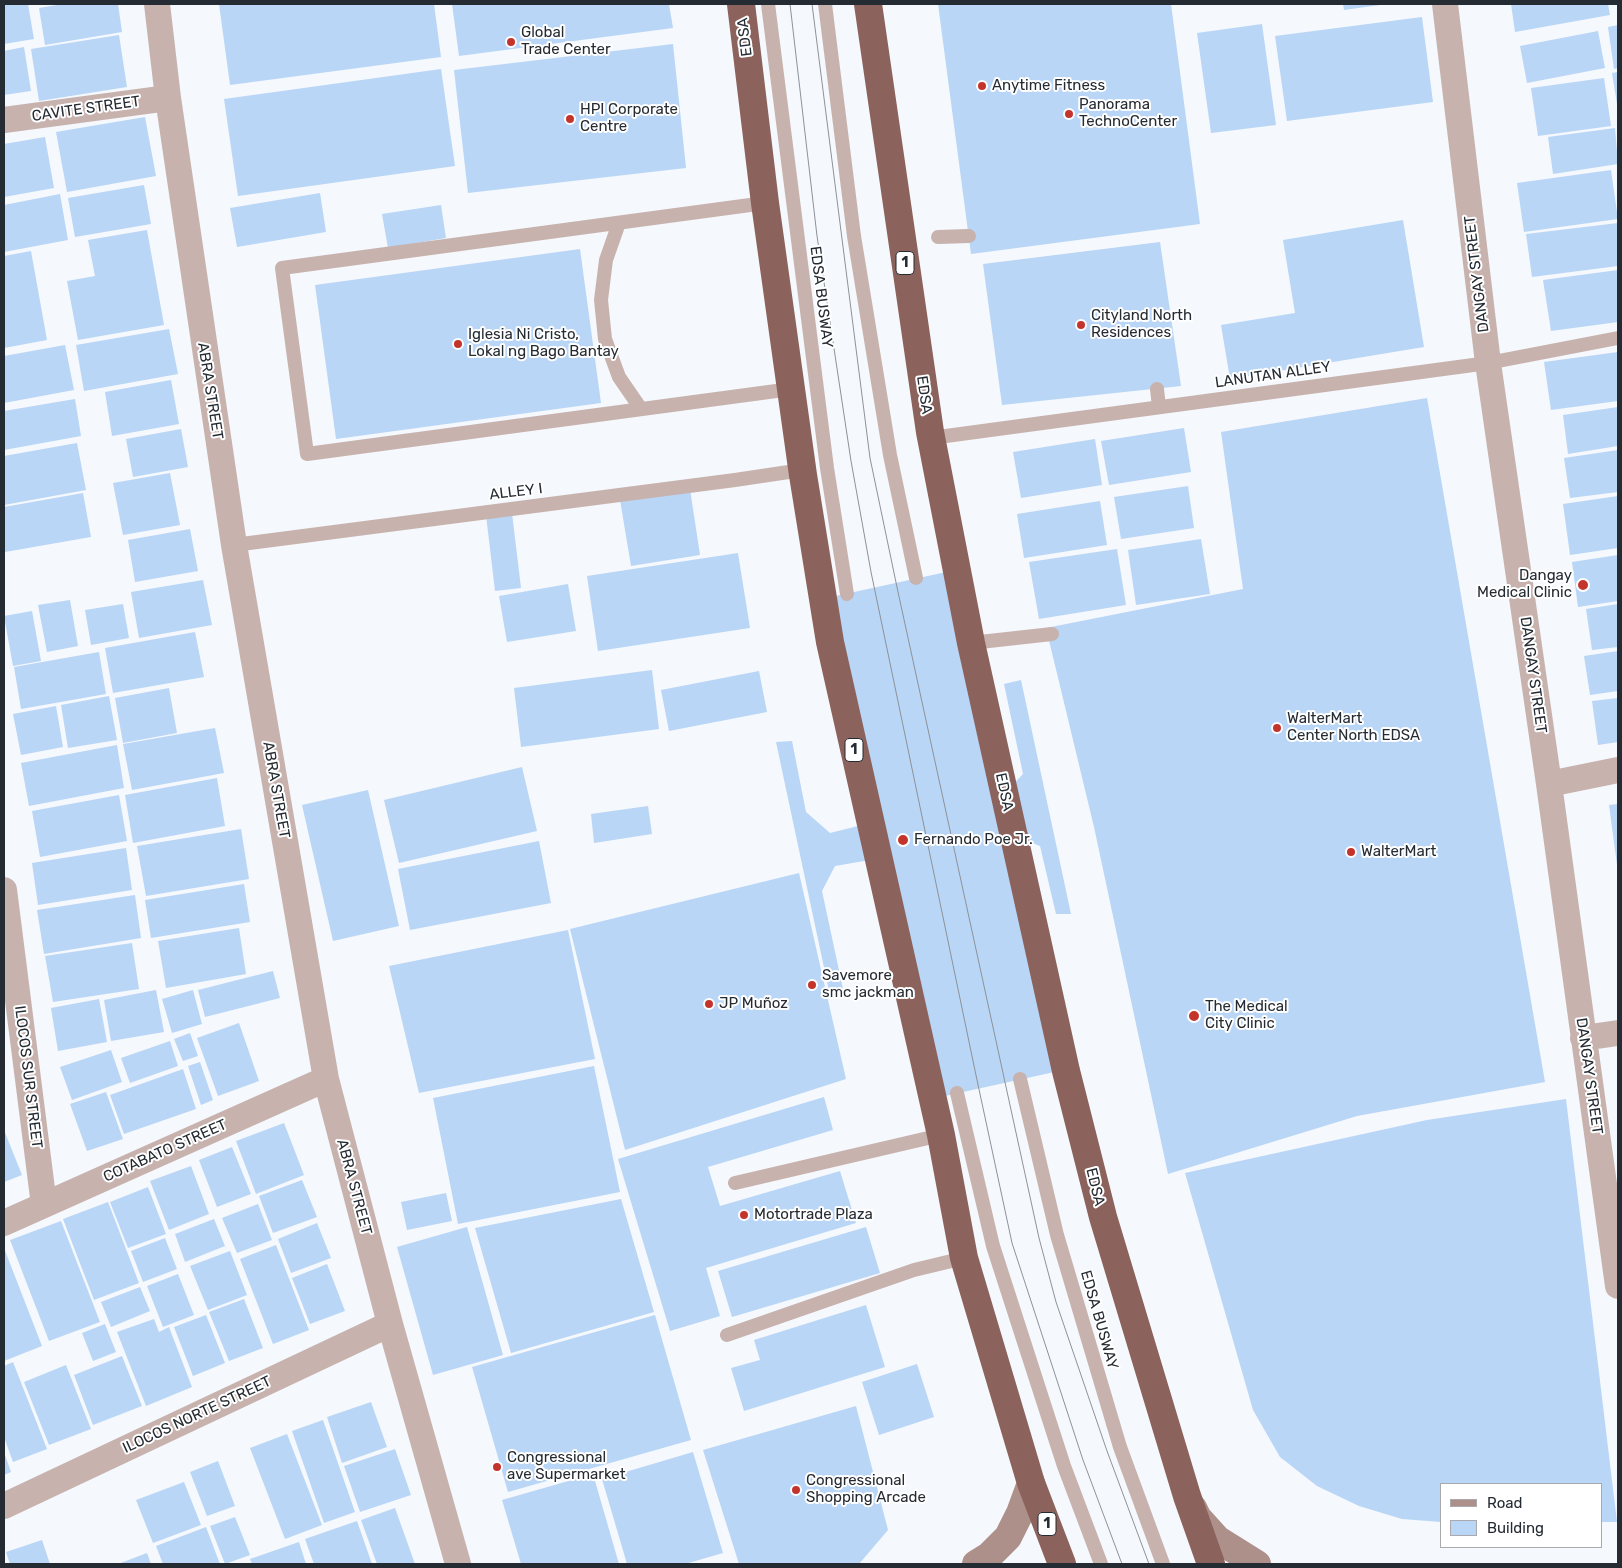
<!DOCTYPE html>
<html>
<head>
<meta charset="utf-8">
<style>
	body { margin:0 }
	#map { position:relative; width:1622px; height:1568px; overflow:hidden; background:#f5f8fc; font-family:Rubik,sans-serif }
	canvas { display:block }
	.frame { position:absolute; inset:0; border:5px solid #252b32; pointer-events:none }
	.legend { position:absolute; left:1440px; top:1483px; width:162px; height:65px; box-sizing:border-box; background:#fff; border:1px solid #a8aaad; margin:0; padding:6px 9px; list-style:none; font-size:15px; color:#252b32 }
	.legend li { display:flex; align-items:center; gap:10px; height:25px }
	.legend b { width:25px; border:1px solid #a8aaad }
</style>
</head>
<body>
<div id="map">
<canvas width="1622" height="1568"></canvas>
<div class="frame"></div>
<ul class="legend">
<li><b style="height:6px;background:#ae908b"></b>Road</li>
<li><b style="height:14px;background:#b9d6f7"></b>Building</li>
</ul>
</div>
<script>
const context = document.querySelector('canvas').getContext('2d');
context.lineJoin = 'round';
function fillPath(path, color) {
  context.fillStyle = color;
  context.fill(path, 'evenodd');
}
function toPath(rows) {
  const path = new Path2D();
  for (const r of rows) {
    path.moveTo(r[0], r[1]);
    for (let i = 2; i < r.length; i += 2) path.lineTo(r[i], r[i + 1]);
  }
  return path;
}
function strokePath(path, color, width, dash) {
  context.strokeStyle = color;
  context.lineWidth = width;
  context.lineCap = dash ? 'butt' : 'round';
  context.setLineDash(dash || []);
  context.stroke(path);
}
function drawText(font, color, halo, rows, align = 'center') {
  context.font = font + ' Rubik,sans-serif';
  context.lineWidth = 4;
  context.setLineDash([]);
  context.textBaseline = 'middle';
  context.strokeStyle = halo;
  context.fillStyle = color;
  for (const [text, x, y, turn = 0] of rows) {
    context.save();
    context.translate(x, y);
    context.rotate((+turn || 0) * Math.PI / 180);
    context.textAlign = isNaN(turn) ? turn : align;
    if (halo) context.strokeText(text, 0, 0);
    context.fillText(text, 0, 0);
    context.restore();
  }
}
fillPath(toPath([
	[4,4,28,4,34,39,4,44],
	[63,4,118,4,122,32,45,45,39,8],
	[219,4,434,4,441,57,230,85],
	[452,4,669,4,673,28,459,56],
	[938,4,1171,4,1200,224,971,254],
	[1343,4,1380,4,1380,5,1344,10],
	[1511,4,1608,4,1610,15,1515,32],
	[1422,17,1433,102,1287,121,1275,36],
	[1262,24,1276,125,1211,133,1197,33],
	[1618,25,1618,68,1614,69,1608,27],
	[1598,31,1605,68,1527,83,1520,46],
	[119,35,127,87,39,101,31,49],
	[673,44,686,168,468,193,454,70],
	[24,47,31,91,4,95,4,51],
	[441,69,455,166,238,196,224,99],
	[1618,72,1618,104,1617,104,1612,73],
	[1604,78,1611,126,1538,136,1531,88],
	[145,117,156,176,67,192,56,132],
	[1615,128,1618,164,1553,174,1548,137],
	[45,137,54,188,4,197,4,144],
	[1611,170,1618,219,1524,232,1517,183],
	[144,185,151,224,75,237,68,198],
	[320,193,326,232,237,247,230,208],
	[60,194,68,240,4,252,4,205],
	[441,205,446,238,388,248,382,214],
	[1403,220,1424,347,1230,379,1221,325,1295,313,1283,240],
	[1618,223,1618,266,1532,277,1526,234],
	[147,230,164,325,78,340,67,281,95,276,88,240],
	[1160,242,1181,386,1002,405,983,264],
	[580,249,601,403,336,439,315,285],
	[31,251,47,340,4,348,4,256],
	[1618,270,1618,322,1551,331,1543,280],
	[169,329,178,374,84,391,76,345],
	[65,345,74,390,4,403,4,356],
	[1618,352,1618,401,1551,410,1544,362],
	[171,380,179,424,112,436,105,392],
	[1427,398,1545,1082,1357,1116,1168,1174,1094,827,1046,628,1243,589,1221,432],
	[75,399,81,436,4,450,4,411],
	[1618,407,1618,446,1568,454,1563,415],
	[1184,428,1191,472,1109,485,1101,441],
	[181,429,188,467,133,477,126,439],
	[1095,439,1102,485,1021,498,1013,452],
	[77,443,86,490,4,505,4,456],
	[1618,450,1618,492,1570,498,1564,458],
	[170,473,180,525,123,535,113,483],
	[1188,486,1194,528,1121,539,1114,497],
	[690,489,700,555,631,566,620,500],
	[83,493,91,537,5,552,4,507],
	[1618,496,1618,548,1570,555,1563,504],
	[1100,501,1107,545,1024,558,1017,514],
	[512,513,521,588,495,591,486,515],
	[190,529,198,571,135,582,128,540],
	[1201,539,1210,594,1136,605,1128,550],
	[1117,549,1126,605,1039,619,1029,562],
	[738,553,750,628,598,651,587,576],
	[1618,555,1618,601,1578,607,1572,562],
	[951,571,1000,798,1023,774,1004,684,1021,680,1071,914,1056,914,1040,846,1007,833,1059,1071,922,1101,870,860,835,866,822,891,843,989,829,991,776,742,792,741,806,812,830,833,862,825,831,597],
	[203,580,212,625,139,638,131,592],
	[568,584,576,631,507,642,499,596],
	[70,600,78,646,47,652,38,605],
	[123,604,129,638,91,645,85,610],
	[1618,604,1618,647,1592,650,1586,609],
	[32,611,41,661,13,666,4,616],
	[195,632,204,677,113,693,105,648],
	[1618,651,1618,691,1590,695,1584,656],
	[99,652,106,694,21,709,14,667],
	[652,670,659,729,521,747,514,688],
	[759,671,767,712,669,731,661,690],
	[169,688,177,733,123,743,115,698],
	[109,696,117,740,68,748,61,705],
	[1618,698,1618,742,1598,745,1592,701],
	[56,706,63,747,21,755,13,714],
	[215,728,224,773,132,790,123,744],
	[117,745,124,788,29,806,21,763],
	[522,767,537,831,399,863,384,800],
	[217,778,225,826,133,843,125,795],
	[368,790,399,926,333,941,302,805],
	[119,795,127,841,40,857,32,811],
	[1618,804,1618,865,1617,865,1609,805],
	[648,806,652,834,594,843,591,814],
	[241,829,249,879,146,896,137,846],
	[539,841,551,903,410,930,398,869],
	[126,848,132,890,38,905,32,863],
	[799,873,846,1079,625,1150,570,929],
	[244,884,250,922,151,938,145,900],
	[135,895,141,938,44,954,37,910],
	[239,928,246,974,166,988,158,941],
	[568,930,595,1059,419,1093,389,966],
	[132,943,139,989,53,1002,45,956],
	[273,971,280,998,205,1017,198,990],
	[156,990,164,1032,111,1041,104,1000],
	[193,990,202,1024,172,1033,162,999],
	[99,999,107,1042,58,1051,51,1008],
	[239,1023,259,1081,218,1096,197,1038],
	[190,1033,198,1056,183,1061,174,1039],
	[170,1041,178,1066,130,1083,121,1058],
	[111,1050,122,1082,72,1100,60,1067],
	[200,1062,213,1100,201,1105,188,1066],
	[594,1066,620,1192,458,1224,433,1098],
	[183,1069,196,1109,124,1134,110,1095],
	[106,1092,123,1139,87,1151,70,1104],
	[824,1097,833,1130,708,1167,720,1206,840,1171,856,1223,706,1268,720,1316,670,1331,618,1159],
	[1566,1099,1617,1522,1601,1522,1601,1484,1441,1484,1441,1522,1402,1519,1359,1506,1317,1486,1280,1457,1253,1410,1185,1173,1427,1120],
	[284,1123,304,1175,256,1194,236,1141],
	[4,1130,22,1175,4,1182],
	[232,1147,251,1194,217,1207,199,1160],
	[191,1166,209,1214,169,1230,150,1181],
	[302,1180,317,1217,273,1233,259,1196],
	[148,1187,166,1234,128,1248,110,1202],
	[446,1193,452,1221,407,1230,401,1202],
	[621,1199,654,1312,511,1353,475,1228],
	[108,1202,139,1283,94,1300,63,1219],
	[258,1204,272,1240,237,1253,222,1218],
	[214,1219,225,1246,185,1262,175,1234],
	[61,1221,100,1322,49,1341,10,1240],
	[317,1223,331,1258,291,1273,278,1239],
	[467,1227,503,1355,433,1375,397,1247],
	[866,1227,880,1273,732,1317,718,1271],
	[165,1238,177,1269,143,1282,131,1251],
	[276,1245,309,1330,273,1344,240,1259],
	[4,1248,42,1346,4,1361],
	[230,1251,247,1295,208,1310,190,1266],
	[327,1264,345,1311,310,1324,292,1278],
	[178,1274,194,1315,163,1327,147,1286],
	[140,1287,150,1311,111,1327,101,1302],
	[244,1299,263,1348,229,1361,209,1312],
	[866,1305,885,1367,744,1411,731,1368,760,1360,754,1340],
	[206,1315,225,1363,193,1376,174,1327],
	[655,1315,691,1440,508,1492,472,1367],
	[154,1319,159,1332,169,1327,192,1387,146,1406,117,1332],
	[105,1324,116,1352,93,1361,82,1333],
	[122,1356,142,1406,93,1425,74,1375],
	[13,1362,47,1449,13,1462,4,1437,4,1366],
	[917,1364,934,1417,879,1435,862,1382],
	[66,1365,91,1429,49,1445,24,1382],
	[371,1402,387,1447,342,1463,327,1417],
	[856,1406,888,1530,859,1564,739,1564,703,1450],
	[323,1420,355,1512,324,1523,292,1431],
	[287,1434,322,1525,285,1539,250,1448],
	[395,1449,411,1495,360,1512,344,1466],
	[4,1452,11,1472,4,1475],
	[693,1452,723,1553,685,1564,627,1564,602,1479],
	[218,1461,235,1506,207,1516,190,1472],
	[593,1474,619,1564,521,1564,502,1500],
	[184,1482,201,1525,153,1543,136,1500],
	[395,1508,415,1564,377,1564,361,1520],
	[235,1517,250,1555,225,1564,210,1526],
	[357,1521,372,1564,314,1564,305,1539],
	[206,1527,220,1564,163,1564,156,1546],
	[42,1540,50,1564,10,1564,6,1552],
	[299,1542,306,1564,252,1564,250,1559],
	[147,1553,151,1564,118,1564]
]), '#b9d6f7');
strokePath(toPath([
	[768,4,827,468,847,594],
	[825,4,854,236,890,455,916,578],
	[765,203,282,268,307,454,791,389],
	[619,223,606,260,601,300,605,339,619,377,641,409],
	[938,237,969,236],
	[1157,389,1159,407],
	[931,438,1488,363,1618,338],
	[234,545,735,480,802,470],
	[971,643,1052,634],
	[1020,1079,1057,1235,1120,1447,1163,1564],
	[957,1093,993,1246,1064,1466,1101,1564],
	[735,1183,941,1135],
	[727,1335,914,1270,964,1258]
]), '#c7b2ae', 14);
strokePath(toPath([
	[157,4,168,98,234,545,326,1079,390,1324,458,1564],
	[1445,4,1488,363,1549,784,1618,1286],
	[4,120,168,98],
	[1549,784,1618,770],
	[4,890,44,1205],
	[1583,1038,1618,1033],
	[4,1223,326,1079],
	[4,1506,390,1324]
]), '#c7b2ae', 26);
strokePath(toPath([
	[1193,1508,1198,1518,1217,1539,1257,1564],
	[976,1564,989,1556,1008,1537,1020,1513,1031,1483]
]), '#ae908b', 28);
strokePath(toPath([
	[741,4,765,203,803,475,830,642,941,1135,964,1258,1031,1483,1062,1564],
	[868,4,930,432,971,643,1066,1071,1103,1217,1187,1496,1211,1564]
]), '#8c625c', 28);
strokePath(toPath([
	[790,4,817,236,851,461,871,572,977,1080,1012,1243,1083,1460,1122,1564],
	[812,4,870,458,898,592,1039,1238,1056,1302,1107,1451,1149,1564]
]), '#8d9297', 1);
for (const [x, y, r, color] of [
	[511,42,5,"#c3352c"],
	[982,86,5,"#c3352c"],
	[1069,114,5,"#c3352c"],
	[570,119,5,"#c3352c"],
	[1081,325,5,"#c3352c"],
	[458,344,5,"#c3352c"],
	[1583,585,6,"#c3352c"],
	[1277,728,5,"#c3352c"],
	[903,840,6,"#c3352c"],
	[1351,852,5,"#c3352c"],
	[812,985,5,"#c3352c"],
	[709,1004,5,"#c3352c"],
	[1194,1016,6,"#c3352c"],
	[744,1215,5,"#c3352c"],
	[497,1467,5,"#c3352c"],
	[796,1490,5,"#c3352c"]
]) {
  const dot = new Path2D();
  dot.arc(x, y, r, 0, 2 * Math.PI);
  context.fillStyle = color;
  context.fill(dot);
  strokePath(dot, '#fff', 2);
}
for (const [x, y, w] of [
	[905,263,18],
	[854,750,18],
	[1047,1524,18]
]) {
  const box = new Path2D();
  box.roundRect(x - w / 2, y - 11.5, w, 23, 4);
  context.fillStyle = '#fff';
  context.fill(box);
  strokePath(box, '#252b32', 1);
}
drawText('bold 14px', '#252b32', null, [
	["1",905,263],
	["1",854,750],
	["1",1047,1524]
]);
drawText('15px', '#252b32', '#fff', [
	["Global",521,33],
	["Trade Center",521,50],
	["Anytime Fitness",992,86],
	["Panorama",1079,105],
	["TechnoCenter",1079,122],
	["HPI Corporate",580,110],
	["Centre",580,127],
	["Cityland North",1091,316],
	["Residences",1091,333],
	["Iglesia Ni Cristo,",468,335],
	["Lokal ng Bago Bantay",468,352],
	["Dangay",1572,576,"right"],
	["Medical Clinic",1572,593,"right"],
	["WalterMart",1287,719],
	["Center North EDSA",1287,736],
	["Fernando Poe Jr.",914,840],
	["WalterMart",1361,852],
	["Savemore",822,976],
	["smc jackman",822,993],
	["JP Muñoz",719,1004],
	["The Medical",1205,1007],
	["City Clinic",1205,1024],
	["Motortrade Plaza",754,1215],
	["Congressional",507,1458],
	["ave Supermarket",507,1475],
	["Congressional",806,1481],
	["Shopping Arcade",806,1498]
], 'left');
drawText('15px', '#252b32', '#fff', [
	["EDSA",745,37,-97],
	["CAVITE STREET",86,109,-8],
	["DANGAY STREET",1477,274,-97],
	["EDSA BUSWAY",821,297,83],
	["LANUTAN ALLEY",1273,375,-8],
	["ABRA STREET",210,391,81],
	["EDSA",924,395,82],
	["ALLEY I",516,492,-7],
	["DANGAY STREET",1533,675,82],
	["ABRA STREET",276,790,80],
	["EDSA",1004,792,78],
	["DANGAY STREET",1589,1076,82],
	["ILOCOS SUR STREET",28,1077,83],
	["COTABATO STREET",165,1151,-24],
	["ABRA STREET",354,1187,75],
	["EDSA",1095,1187,76],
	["EDSA BUSWAY",1099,1320,74],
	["ILOCOS NORTE STREET",197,1415,-25]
]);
</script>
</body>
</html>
